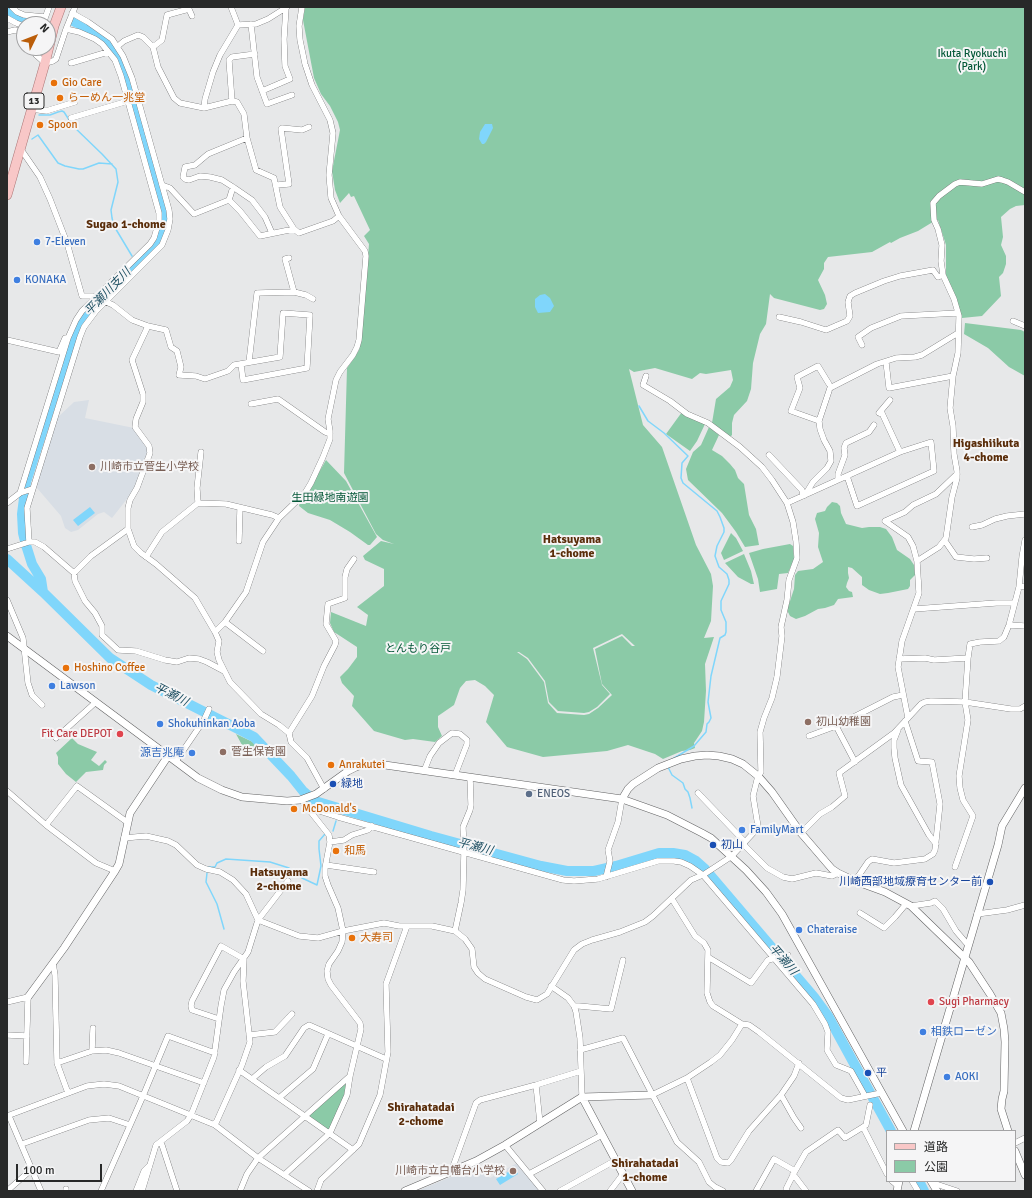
<!DOCTYPE html>
<html>
<head>
<meta charset="utf-8">
<style>
	body { margin:0 }
	#map { position:relative; width:1032px; height:1198px; overflow:hidden; background:#e7e8e9; font-family:Signika,"Noto Sans JP",sans-serif }
	canvas { display:block }
	.frame { position:absolute; inset:0; border:8px solid #282929; pointer-events:none }
	.legend { position:absolute; left:886px; top:1130px; width:130px; height:52px; box-sizing:border-box; background:#f5f5f6; border:1px solid #a3a3a4; margin:0; padding:5px 7px; list-style:none; font-size:12px; color:#282929 }
	.legend li { display:flex; align-items:center; gap:8px; height:20px }
	.legend b { width:20px; border:1px solid #a3a3a4 }
	.north { position:absolute; left:16px; top:16px; width:40px; height:40px; box-sizing:border-box; background:#f5f5f6; border:1px solid #a3a3a4; border-radius:50%; rotate:47deg; font-size:11px; font-weight:700; line-height:16px; text-align:center; color:#282929 }
	.north::after { content:''; display:block; margin:auto; width:14px; height:18px; background:#bb5e0a; clip-path:polygon(50% 0,100% 100%,50% 72%,0 100%) }
	.scale { position:absolute; left:16px; top:1164px; width:86px; height:18px; box-sizing:border-box; border:2px solid #282929; border-top:0; padding-left:5px; font-size:12px; line-height:14px; white-space:nowrap; color:#282929; -webkit-text-stroke:3px #f5f5f6; paint-order:stroke }
</style>
</head>
<body>
<div id="map">
<canvas width="1032" height="1198"></canvas>
<div class="frame"></div>
<ul class="legend">
<li><b style="height:5px;background:#f8c7c7"></b>道路</li>
<li><b style="height:11px;background:#8bcaa7"></b>公園</li>
</ul>
<div class="north">N</div>
<div class="scale">100 m</div>
</div>
<script>
const context = document.querySelector('canvas').getContext('2d');
context.lineJoin = 'round';
function fillPath(path, color) {
  context.fillStyle = color;
  context.fill(path, 'evenodd');
}
function toPath(rows) {
  const path = new Path2D();
  for (const r of rows) {
    path.moveTo(r[0], r[1]);
    for (let i = 2; i < r.length; i += 2) path.lineTo(r[i], r[i + 1]);
  }
  return path;
}
function strokePath(path, color, width, dash) {
  context.strokeStyle = color;
  context.lineWidth = width;
  context.lineCap = dash ? 'butt' : 'round';
  context.setLineDash(dash || []);
  context.stroke(path);
}
function drawText(font, color, halo, rows, align = 'center') {
  context.font = font + ' Signika,"Noto Sans JP",sans-serif';
  context.lineWidth = 4;
  context.setLineDash([]);
  context.textBaseline = 'middle';
  context.strokeStyle = halo;
  context.fillStyle = color;
  for (const [text, x, y, turn = 0] of rows) {
    context.save();
    context.translate(x, y);
    context.rotate((+turn || 0) * Math.PI / 180);
    context.textAlign = isNaN(turn) ? turn : align;
    if (halo) context.strokeText(text, 0, 0);
    context.fillText(text, 0, 0);
    context.restore();
  }
}
fillPath(toPath([
	[89,400,85,418,134,428,148,447,147,453,134,490,112,518,104,512,98,514,78,530,71,532,65,528,61,516,37,488,37,480,57,418,74,402],
	[517,1163,540,1191,417,1191,480,1165,490,1178]
]), '#d8dee5');
fillPath(toPath([
	[305,7,1025,7,1025,205,1016,206,1010,209,1001,217,1003,237,1001,245,1006,256,1006,264,1003,273,999,277,1001,296,982,316,962,318,946,276,946,245,938,220,936,220,918,231,900,238,891,243,890,242,872,252,828,257,824,263,824,269,818,280,825,295,827,304,824,309,820,310,774,298,770,294,766,324,760,334,753,363,751,389,747,401,734,415,732,423,732,435,730,437,712,423,716,399,730,387,733,380,731,370,706,374,700,373,692,379,655,368,634,372,629,369,643,425,662,447,696,545,711,574,713,586,711,621,704,638,714,637,705,664,706,691,704,722,702,731,694,743,695,748,690,750,682,751,663,759,655,754,628,745,607,751,543,757,507,747,486,722,494,695,485,686,475,680,466,681,460,688,454,705,438,716,438,727,442,736,435,742,413,739,405,740,374,731,352,706,354,696,342,683,340,677,348,669,357,657,357,647,334,632,330,623,331,612,366,626,368,615,357,607,384,586,384,569,365,560,363,556,381,541,394,544,383,540,376,534,344,473,347,368,352,361,359,350,361,341,369,244,364,236,370,230,354,196,351,197,349,193,340,203,335,190,332,171,340,130,338,122,330,106,321,94,314,78,303,20],
	[622,634,635,646,632,646,622,636,595,649,602,684,612,695,598,708,589,714,584,715,557,713,548,703,544,682,527,659,517,652,519,652,528,658,545,681,549,702,558,711,584,713,589,712,597,707,610,694,602,685,593,648],
	[965,323,1021,330,1025,332,1025,376,1009,367,988,348,964,334],
	[682,412,705,424,697,441,690,451,666,434],
	[709,427,719,435,712,450,722,456,730,464,735,470,738,478,744,484,749,515,756,529,759,545,745,547,736,532,722,513,688,480,686,469,693,452,701,445],
	[326,460,346,481,377,537,370,545,368,545,350,532,330,520,308,513,299,506,300,502,306,495],
	[832,502,837,503,840,506,841,513,846,524,862,528,869,527,880,527,886,529,892,537,897,550,910,559,914,565,915,575,910,580,910,586,908,589,888,593,880,594,869,590,862,585,862,577,852,568,848,567,848,573,849,578,847,583,846,587,849,591,852,592,853,597,838,599,834,605,825,608,818,609,805,616,796,619,790,616,787,610,794,589,795,575,798,571,813,569,823,562,818,547,819,533,815,519,817,513,825,511,827,507],
	[731,533,736,538,743,551,724,560,721,553],
	[790,544,793,546,794,559,788,573,779,574,777,589,760,592,758,579,749,553,763,549],
	[744,554,751,571,754,584,751,584,738,577,725,563],
	[236,734,257,744,262,750,253,753,252,752,240,754,237,747,242,745],
	[72,738,78,744,97,752,91,760,99,766,105,760,107,762,104,765,103,770,86,772,76,782,66,774,58,764,58,757,56,753],
	[345,1083,346,1085,344,1097,330,1129,327,1129,310,1117,310,1115]
]), '#8bcaa7');
fillPath(toPath([
	[485,124,492,124,493,128,486,142,484,144,482,144,479,139,480,132],
	[545,294,550,298,554,306,550,312,538,313,535,307,535,299,540,295],
	[90,507,95,513,78,526,73,520],
	[515,1168,518,1174,500,1185,496,1179]
]), '#80d6fb');
strokePath(toPath([
	[39,115,50,115,58,112,62,111,64,112,73,126,102,154,116,169,118,182,111,210,112,218,114,226,132,256],
	[32,139,38,135,58,163,65,166,79,169,83,169,99,163,112,164],
	[639,406,648,421,664,433,688,456,682,463,681,478,683,483,717,511,720,517,724,528,724,532,717,546,715,556,719,567,727,574,729,580,729,584,721,601,721,610,726,622,726,632,725,635,720,638,711,676,708,702,711,718,709,722,707,724,706,732,694,746,671,760],
	[668,767,672,775,683,783,685,789,688,792,690,798,692,808],
	[337,812,338,808],
	[333,831,336,821],
	[208,867,215,867,217,863,226,859,270,862,289,868,302,878,317,885,321,866,319,849,319,841,325,834],
	[207,873,206,882,217,904,224,929]
]), '#80d6fb', 1.5);
strokePath(toPath([
	[7,9,11,14,24,20,41,21],
	[7,559,43,592,110,658,151,685,254,737,291,776,303,791,315,801,431,836,541,866,567,871,594,871,616,866,659,853,673,853,685,855,696,861,705,869,814,997,828,1016,891,1131],
	[43,592,41,579,32,564,26,545,23,533,22,514,26,482,70,345,78,324,86,312,156,243,160,236,164,219,162,205,134,104,121,64,115,51,105,39,96,32,73,21],
	[919,1181,924,1191]
]), '#80d6fb', 10);
const minor = toPath([
	[12,7,17,12,24,15,45,17],
	[188,7,192,16],
	[231,7,238,25,220,55,213,72,205,99,204,108,232,101],
	[7,18,16,23,24,26],
	[43,24,49,7],
	[251,24,257,77,267,104,292,95],
	[238,25,256,24,268,19,287,7],
	[7,32,15,30,22,31,24,34],
	[118,46,124,41,138,35,143,37,153,47,158,67,174,98,180,103,204,108],
	[153,47,162,40,167,15,189,9],
	[32,48,36,55,45,63,53,61,56,59,66,29,75,7],
	[255,54,232,57,229,60,232,101,237,102,244,114,247,138,256,170,274,178,280,207,294,229],
	[71,63,108,52],
	[262,91,290,79,285,66,284,39,286,8],
	[31,109,46,111,75,102],
	[71,118,128,101],
	[247,138,208,154,195,165,185,167,183,177,185,179,189,180,200,176,210,177,222,180,233,187,252,200,265,217,272,233],
	[20,148,40,177,50,199,67,243,82,296,93,296,113,305,132,320,148,326,166,330,171,347,177,351,181,367,179,375,196,376,205,379,228,371,234,365,280,357,283,313,310,315,307,368,243,380,241,364],
	[162,185,170,188,194,214,229,200,240,211,260,236,294,229,299,233,333,221,339,216],
	[277,185,289,184,281,129,282,128,302,130,309,127],
	[229,200,233,187],
	[289,258,285,259,294,292],
	[779,317,801,322,826,330,847,321,850,316,848,302,850,296,855,293,884,281,900,276,933,270,938,277,943,275],
	[1013,321,1025,326],
	[148,326,132,360,143,394,143,402,136,419,135,427,149,446,150,453,137,488,130,500,128,508,128,529,134,546,141,553,156,564,195,598,215,632,219,641,217,652,219,660,230,682,261,714,279,725,289,733,291,742,307,758,324,789],
	[7,340,59,352,65,338,68,338],
	[862,345,858,337,871,328,901,316,958,313],
	[249,362,257,293,294,292,306,295,313,299],
	[886,362,889,388,953,376],
	[251,404,278,399,325,432,330,434],
	[881,411,900,452],
	[879,413,890,400],
	[819,421,791,411,800,388,797,377,818,366,829,384],
	[769,455,802,490,803,496],
	[838,480,838,474,845,455,844,448,846,443,869,432,874,425],
	[20,493,68,338,76,320,82,311,150,244,154,238,159,221,159,213,121,76,115,60,102,44,95,39,79,32,66,29],
	[805,495,813,482,827,468,831,461,830,451,824,440,820,429,819,421,830,388,877,364,896,358,915,357,922,355,958,333],
	[7,503,20,493,32,489],
	[198,503,226,504,272,515,279,518],
	[787,503,900,452,931,442,934,471,857,506,847,476],
	[972,527,982,525,995,519,1007,516,1025,514],
	[239,541,240,508],
	[945,541,956,557,974,559,987,558],
	[29,542,27,508,80,337,84,327,96,311,162,245,168,230,170,219,169,210,132,78,123,56,112,39,88,22,72,13],
	[7,549,29,542,35,542,44,547,74,573,75,581,85,601,95,613,102,626,102,635,118,650,136,651,165,660,177,662,189,658,199,659,207,662,224,671],
	[146,557,162,532,198,503,197,488,201,452],
	[917,561,939,547,946,538,952,497,957,478,957,471,954,454,953,426,950,408,953,376,958,353,959,316,954,299,943,275,941,261,942,245,938,229,934,220,933,203,939,196,955,184,960,182,982,184,998,179,1002,180,1008,182,1025,192],
	[74,573,91,556,128,529],
	[1019,587,1025,586],
	[7,600,23,638,28,683,32,695,42,705],
	[914,609,996,603,1014,603],
	[225,622,263,651],
	[1009,625,1025,626],
	[215,632,225,622,246,592,263,542,279,518,305,493,311,483,323,457,330,439,330,431,328,419,336,380,340,372,353,355,357,347,359,340,366,256,365,251,339,216,331,198,329,175,333,133,330,120,312,85,305,64,300,40,299,26,302,7],
	[899,659,925,658,934,660,968,658],
	[908,718,898,667,902,641,919,593,917,561,913,546,908,537,885,521,905,512,913,505,936,494,957,474],
	[836,726,855,762],
	[898,730,894,740,894,748,895,758,901,785,929,835,936,844],
	[289,733,312,696,324,666,335,645,336,641,326,624,328,604,345,598,345,577,347,569,354,559],
	[809,736,836,726,893,697,903,695],
	[56,738,96,702],
	[176,761,204,720,209,709],
	[424,771,430,756,439,743,452,733,460,734,467,740,467,744,455,775],
	[7,791,46,825,96,863,115,871],
	[698,793,745,842],
	[304,804,316,810,338,817,563,880,574,881,598,879,658,861,674,861,681,862,690,866,703,875,813,1004,825,1024,828,1032,827,1050,836,1065,851,1071,865,1096],
	[46,825,77,786,127,822],
	[801,833,820,814,832,807,845,796,839,773,894,733,921,704,925,702,931,701,965,702,1011,709,1020,709,1025,706],
	[124,838,146,836,168,841,176,845,197,865,206,869,220,872,233,880,246,894,258,920,299,936,318,938,343,931,384,923,399,926,432,926,455,931,465,939,472,949,474,967,478,973,485,979,526,997,537,1000,547,994,574,950,582,944,592,940,620,932,645,922,653,916,691,880,698,877,703,875,732,856,756,830,758,826,753,796,758,776,761,772,760,732,764,718,772,698,777,677,782,636,781,627,787,600,789,580,797,558,796,541,793,522,787,503,772,480,762,467,740,447,708,423,687,414,670,401,643,385,646,376],
	[330,842,344,840,352,835,368,830,372,826],
	[744,845,767,868,783,877,792,879,816,873,832,876,838,873],
	[326,865,374,872],
	[955,867,973,816,963,800,960,788,959,776,968,720,965,702,968,658,970,644,980,642,999,641,1004,637,1009,625,1019,587,1022,557,1025,540],
	[606,877,610,861,608,850,618,822,622,799],
	[855,881,868,862,872,859,894,863,925,859,933,854,935,850,940,804,932,762,918,761,905,721],
	[672,899,695,936,704,943,708,950,707,993,710,1002,713,1006,742,1024,749,1025,759,1032,841,1098,848,1100,881,1093],
	[911,906,931,903,935,901,943,909,956,931,968,945],
	[860,913,884,928,895,917,906,904],
	[977,914,1007,910,1025,905],
	[455,931,461,903,463,890,464,851,463,827,470,810,471,805,470,777],
	[708,957,751,983,768,960,788,955],
	[53,963,55,975,57,1063,68,1093],
	[551,986,568,998,574,1006,576,1012,580,1038,582,1097],
	[7,1002,28,997,26,1062],
	[574,1006,579,1006,611,1009,623,960],
	[7,1035,27,1036],
	[249,1035,275,1032,292,1014],
	[580,1050,623,1038,677,1142,699,1162,709,1182,715,1187,723,1191],
	[92,1051,93,1028],
	[57,1063,92,1051,106,1050,119,1053,204,1083],
	[239,1070,353,1150],
	[687,1078,717,1158,721,1162,728,1163,731,1160,749,1131,781,1095,794,1076,799,1063],
	[252,1079,266,1067,285,1056,304,1028,309,1025,386,1059],
	[536,1085,540,1123],
	[652,1095,687,1078,711,1062,720,1055,732,1040,742,1024],
	[781,1095,794,1118,801,1128],
	[279,1098,313,1069,328,1034],
	[7,1116,87,1086,104,1084,119,1086,215,1125,258,1158,309,1191],
	[9,1116,41,1191],
	[215,1125,242,1065,250,1042,243,981,244,959,221,946,192,1001,191,1006,192,1010,219,1019],
	[863,1127,887,1174],
	[161,1142,177,1191],
	[1015,1143,1025,1138],
	[22,1144,89,1120,109,1118,130,1125],
	[505,1145,543,1191],
	[451,1172,476,1103,480,1100,536,1085,581,1071],
	[529,1174,602,1135],
	[793,1174,806,1191],
	[284,1175,330,1133,347,1095,350,1076,361,1029,360,1023,331,985,328,979,327,971,329,964,338,951,342,942,343,931,338,908,328,885,325,876,325,868,330,842,329,835,306,806],
	[892,1181,898,1186],
	[912,1181,918,1191],
	[933,1183,957,1191],
	[7,1191,32,1169],
	[66,1191,66,1189],
	[101,1191,143,1096,168,1036,215,1053],
	[136,1191,144,1171,149,1166],
	[142,1191,156,1145,187,1121,191,1115,214,1057,221,1006,224,990,234,972,248,952,258,920,288,881],
	[240,1191,247,1174,258,1158,350,1076],
	[317,1191,321,1180,359,1144,380,1095,388,1052,386,984,407,926],
	[560,1191,616,1160],
	[610,1191,623,1174],
	[756,1191,774,1159,795,1171],
	[787,1191,786,1189,795,1171,806,1152,838,1130,845,1138,863,1127,866,1125,870,1105]
]);
const tertiary = toPath([
	[7,636,198,778,222,790,242,797,287,801,300,800,316,794,348,771,356,767,363,765,378,764,622,799,667,815,702,833,711,838,746,870,766,892,782,914,903,1131],
	[622,799,628,789,633,784,658,768,681,759,695,756,707,755,719,756,732,759,743,764,758,776,772,792,801,833,832,869,838,873,855,881,885,892,911,906,969,962,990,994,1001,1013,1004,1029,1005,1042,1004,1091,1002,1099,1001,1109,1008,1131],
	[28,997,64,948,115,871,119,864,130,813,168,756],
	[582,1097,632,1191],
	[914,1131,998,845,1002,826,1025,788],
	[1015,1151,1025,1175],
	[931,1181,937,1191],
	[405,1191,476,1161,505,1145,582,1097,652,1095],
	[897,1191,899,1181]
]);
const primary = toPath([
	[7,195,45,63,54,26,61,7]
]);
strokePath(minor, '#626263', 6);
strokePath(tertiary, '#626263', 8);
strokePath(primary, '#ad7777', 10);
strokePath(minor, '#fff', 5.5);
strokePath(tertiary, '#fff', 7);
strokePath(primary, '#f8c7c7', 9);
for (const [x, y, r, color] of [
	[54,83,4,"#e8710a"],
	[60,98,4,"#e8710a"],
	[40,125,4,"#e8710a"],
	[37,242,4,"#3f7fe0"],
	[17,280,4,"#3f7fe0"],
	[92,467,4,"#8d6e63"],
	[66,668,4,"#e8710a"],
	[52,686,4,"#3f7fe0"],
	[808,722,4,"#8d6e63"],
	[160,724,4,"#3f7fe0"],
	[120,734,4,"#e0444e"],
	[223,752,4,"#8d6e63"],
	[192,753,4,"#3f7fe0"],
	[331,765,4,"#e8710a"],
	[333,784,4,"#1a4fb4"],
	[529,794,4,"#5c6f8a"],
	[294,809,4,"#e8710a"],
	[742,830,4,"#3f7fe0"],
	[713,845,4,"#1a4fb4"],
	[336,851,4,"#e8710a"],
	[990,882,4,"#1a4fb4"],
	[799,930,4,"#3f7fe0"],
	[352,938,4,"#e8710a"],
	[931,1002,4,"#e0444e"],
	[923,1032,4,"#3f7fe0"],
	[868,1073,4,"#1a4fb4"],
	[947,1077,4,"#3f7fe0"],
	[513,1171,4,"#8d6e63"]
]) {
  const dot = new Path2D();
  dot.arc(x, y, r, 0, 2 * Math.PI);
  context.fillStyle = color;
  context.fill(dot);
  strokePath(dot, '#f5f5f6', 1.5);
}
for (const [x, y, w] of [
	[34,101,20]
]) {
  const box = new Path2D();
  box.roundRect(x - w / 2, y - 8, w, 16, 3);
  context.fillStyle = '#f5f5f6';
  context.fill(box);
  strokePath(box, '#282929', 1);
}
drawText('bold 10px', '#282929', null, [
	["13",34,101]
]);
drawText('11px', '#035737', '#f5f5f6', [
	["Ikuta Ryokuchi",972,54],
	["(Park)",972,67],
	["生田緑地南遊園",330,498],
	["とんもり谷戸",418,649]
]);
drawText('11px', '#c56008', '#f5f5f6', [
	["Gio Care",62,83],
	["らーめん一兆堂",68,98],
	["Spoon",48,125],
	["Hoshino Coffee",74,668],
	["Anrakutei",339,765],
	["McDonald's",302,809],
	["和馬",344,851],
	["大寿司",360,938]
], 'left');
drawText('11px', '#366cbe', '#f5f5f6', [
	["7-Eleven",45,242],
	["KONAKA",25,280],
	["Lawson",60,686],
	["Shokuhinkan Aoba",168,724],
	["源吉兆庵",184,753,"right"],
	["FamilyMart",750,830],
	["Chateraise",807,930],
	["相鉄ローゼン",931,1032],
	["AOKI",955,1077]
], 'left');
drawText('11px', '#785e54', '#f5f5f6', [
	["川崎市立菅生小学校",100,467],
	["初山幼稚園",816,722],
	["菅生保育園",231,752],
	["川崎市立白幡台小学校",505,1171,"right"]
], 'left');
drawText('11px', '#be3a42', '#f5f5f6', [
	["Fit Care DEPOT",112,734],
	["Sugi Pharmacy",939,1002,"left"]
], 'right');
drawText('11px', '#164399', '#f5f5f6', [
	["緑地",341,784],
	["初山",721,845],
	["川崎西部地域療育センター前",982,882,"right"],
	["平",876,1073]
], 'left');
drawText('11px', '#4e5e75', '#f5f5f6', [
	["ENEOS",537,794]
], 'left');
drawText('bold 12px', '#5a2d0a', '#f5f5f6', [
	["Sugao 1-chome",126,225],
	["Higashiikuta",986,444],
	["4-chome",986,458],
	["Hatsuyama",572,540],
	["1-chome",572,554],
	["Hatsuyama",279,873],
	["2-chome",279,887],
	["Shirahatadai",421,1108],
	["2-chome",421,1122],
	["Shirahatadai",645,1164],
	["1-chome",645,1178]
]);
drawText('italic 12px', '#1f5063', '#f5f5f6', [
	["平瀬川支川",108,292,-46],
	["平瀬川",171,695,27],
	["平瀬川",475,847,15],
	["平瀬川",783,960,49]
]);
</script>
</body>
</html>
